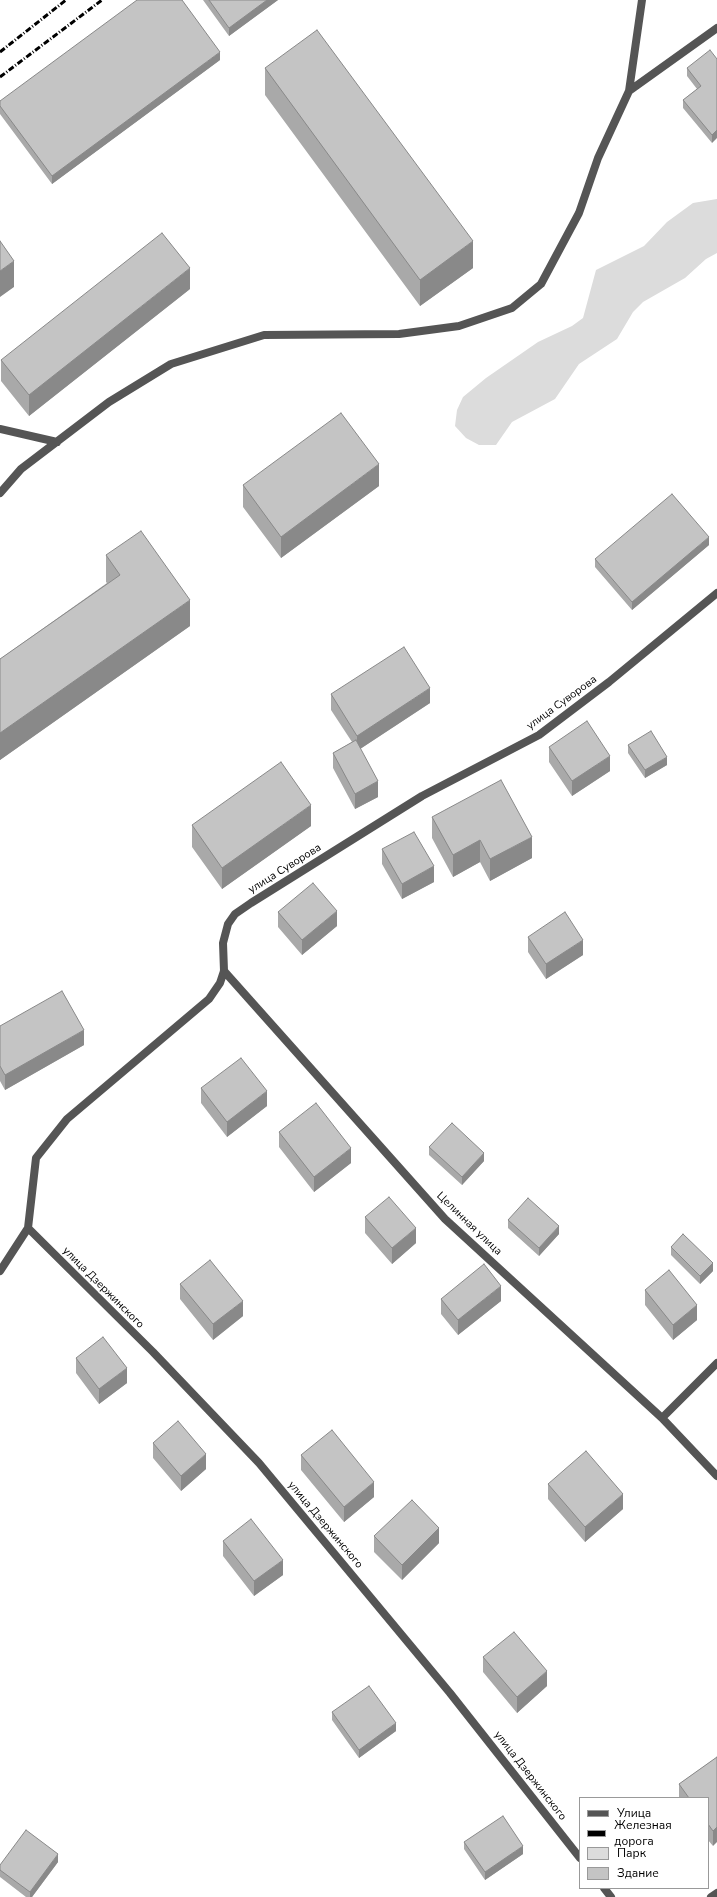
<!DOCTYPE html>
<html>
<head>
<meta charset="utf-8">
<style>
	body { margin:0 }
	#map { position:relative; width:717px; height:1897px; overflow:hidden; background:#fff; font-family:"Nunito Sans",sans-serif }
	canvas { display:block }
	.legend { position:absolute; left:579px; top:1797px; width:130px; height:92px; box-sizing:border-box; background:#fff; border:1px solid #999; margin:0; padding:5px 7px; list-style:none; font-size:12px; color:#000 }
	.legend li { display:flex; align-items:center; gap:8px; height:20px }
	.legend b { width:20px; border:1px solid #999 }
</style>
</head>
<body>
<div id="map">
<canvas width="717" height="1897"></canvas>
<ul class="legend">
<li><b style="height:5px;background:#555"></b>Улица</li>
<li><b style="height:5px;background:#000"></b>Железная дорога</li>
<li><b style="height:11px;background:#dcdcdc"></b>Парк</li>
<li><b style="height:11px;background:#c4c4c4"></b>Здание</li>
</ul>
</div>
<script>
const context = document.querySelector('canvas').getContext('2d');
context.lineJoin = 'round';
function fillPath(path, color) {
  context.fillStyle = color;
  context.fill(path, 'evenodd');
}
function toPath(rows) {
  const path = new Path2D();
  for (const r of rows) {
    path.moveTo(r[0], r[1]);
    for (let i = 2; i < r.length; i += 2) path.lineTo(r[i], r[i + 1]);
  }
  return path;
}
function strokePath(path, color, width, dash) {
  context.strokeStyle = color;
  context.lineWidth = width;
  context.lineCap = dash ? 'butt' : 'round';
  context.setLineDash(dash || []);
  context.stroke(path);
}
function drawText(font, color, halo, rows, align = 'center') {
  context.font = font + ' "Nunito Sans",sans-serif';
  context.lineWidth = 3;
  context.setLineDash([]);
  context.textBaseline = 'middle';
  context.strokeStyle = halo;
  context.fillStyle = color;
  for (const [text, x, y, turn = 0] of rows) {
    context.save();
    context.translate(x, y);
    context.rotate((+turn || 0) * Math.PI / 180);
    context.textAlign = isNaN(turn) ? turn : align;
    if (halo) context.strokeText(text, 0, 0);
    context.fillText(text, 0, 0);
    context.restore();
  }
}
fillPath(toPath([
	[717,199,717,253,706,259,685,278,643,302,633,312,617,339,579,364,555,399,512,422,496,445,479,445,466,438,455,426,457,410,463,397,486,378,538,342,572,326,583,318,596,270,644,246,667,222,693,203]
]), '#dcdcdc');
strokePath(toPath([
	[629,91,642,0],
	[0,429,57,442],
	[0,493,21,469,109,402,171,364,264,335,399,334,459,326,512,308,541,284,579,213,598,158,629,91,717,28]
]), '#555', 8);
strokePath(toPath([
	[224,971,445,1219,662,1418,717,1476],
	[28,1228,153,1352,259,1463,450,1693,580,1858],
	[0,1271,28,1228,36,1158,67,1119,209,999,220,983,224,971,223,943,228,924,235,914,251,903,422,796,539,735,609,682,717,593],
	[662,1418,717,1363],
	[604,1888,611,1897],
	[711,1897,717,1893]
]), '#555', 8);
strokePath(toPath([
	[0,52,66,0],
	[0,77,102,0]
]), '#000', 3, [6, 2, 1, 2]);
fillPath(toPath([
	[203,0,278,0,229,36],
	[717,59,712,143,683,108,683,100,697,89,687,76,687,68],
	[220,60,52,184,0,114,0,101],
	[265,68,473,268,420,306,265,95],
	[190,289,29,416,1,381,1,360],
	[243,485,379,486,281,558,243,507],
	[709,545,632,610,595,567,595,559],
	[106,555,190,626,0,760,0,659,107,583,106,582],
	[331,694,430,703,360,749,378,797,355,809,333,768,333,753,352,742,331,710],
	[628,745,667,765,645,778,628,753],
	[549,747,610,771,572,796,549,762],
	[432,817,532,858,490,881,480,862,453,877,432,838],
	[192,825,311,826,222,889,192,847],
	[382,849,434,882,402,899,382,864],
	[278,912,337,926,302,955,278,927],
	[528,937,583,955,546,979,528,952],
	[0,1026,84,1045,5,1090,0,1081],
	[201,1088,267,1106,227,1137,201,1103],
	[279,1132,351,1163,314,1192,279,1147],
	[429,1147,484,1161,462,1185,429,1155],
	[365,1217,416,1243,392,1264,365,1233],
	[508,1220,559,1234,539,1256,508,1228],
	[671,1247,713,1271,700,1284,671,1255],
	[180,1284,243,1316,213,1340,180,1299],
	[645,1290,697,1320,673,1340,645,1305],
	[441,1299,501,1301,458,1335,441,1314],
	[76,1358,127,1383,99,1404,76,1373],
	[153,1443,206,1469,181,1491,153,1458],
	[301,1455,374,1497,344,1522,301,1470],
	[548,1484,623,1509,585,1542,548,1499],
	[374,1536,439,1543,402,1580,374,1552],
	[223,1541,283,1575,254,1596,223,1556],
	[483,1657,547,1686,517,1713,483,1672],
	[332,1712,396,1731,359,1758,332,1720],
	[717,1757,713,1846,708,1840,708,1798,679,1798,679,1784],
	[464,1842,523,1854,485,1880,464,1849],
	[58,1862,32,1897,26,1897,0,1877,0,1865]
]), '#a9a9a9');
fillPath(toPath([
	[267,0,278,0,229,36,229,28],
	[220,52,220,60,52,184,52,176],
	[717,130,717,138,712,143,712,135],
	[473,241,473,268,420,306,420,280],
	[14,261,14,287,0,297,0,271],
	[190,268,190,289,29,416,29,395],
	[379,464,379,486,281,558,281,537],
	[709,537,709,545,632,610,632,602],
	[190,600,190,626,0,760,0,733],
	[430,688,430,703,357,751,357,736],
	[610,756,610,771,572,796,572,781],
	[667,757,667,765,645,778,645,770],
	[378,781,378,797,355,809,355,794],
	[311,805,311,826,222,889,222,868],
	[532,837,532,858,490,881,490,859],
	[480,840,480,862,453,877,453,855],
	[434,866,434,882,402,899,402,884],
	[337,911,337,926,302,955,302,940],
	[583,940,583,955,546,979,546,964],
	[84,1030,84,1045,5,1090,5,1075],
	[267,1091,267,1106,227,1137,227,1122],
	[351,1148,351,1163,314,1192,314,1177],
	[484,1153,484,1161,462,1185,462,1177],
	[559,1226,559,1234,539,1256,539,1248],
	[416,1228,416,1243,392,1264,392,1248],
	[713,1263,713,1271,700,1284,700,1276],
	[501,1286,501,1301,458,1335,458,1320],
	[243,1301,243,1316,213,1340,213,1324],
	[697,1305,697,1320,673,1340,673,1325],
	[127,1368,127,1383,99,1404,99,1389],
	[206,1454,206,1469,181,1491,181,1476],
	[374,1482,374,1497,344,1522,344,1507],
	[623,1494,623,1509,585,1542,585,1527],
	[439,1528,439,1543,402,1580,402,1565],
	[283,1560,283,1575,254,1596,254,1581],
	[547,1671,547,1686,517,1713,517,1697],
	[396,1723,396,1731,359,1758,359,1750],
	[717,1827,717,1842,713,1846,713,1831],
	[523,1846,523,1854,485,1880,485,1872],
	[58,1854,58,1862,32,1897,30,1897,30,1892]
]), '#898989');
const building = toPath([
	[137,0,182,0,220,52,52,176,0,106,0,101,137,0],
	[209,0,267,0,229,28,209,0],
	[317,30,473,241,420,280,265,68,317,30],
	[710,50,717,59,717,130,712,135,683,100,701,86,687,68,710,50],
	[162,233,190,268,29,395,1,360,162,233],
	[0,241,14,261,0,271,0,241],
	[341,413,379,464,281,537,243,485,341,413],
	[672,494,709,537,632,602,595,559,672,494],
	[141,531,190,600,0,733,0,659,120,575,106,555,141,531],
	[404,647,430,688,357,736,331,694,404,647],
	[587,721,610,756,572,781,549,747,587,721],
	[651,731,667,757,645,770,628,745,651,731],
	[356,740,378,781,355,794,333,753,356,740],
	[281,762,311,805,222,868,192,825,281,762],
	[501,780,532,837,490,859,480,840,453,855,432,817,501,780],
	[414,832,434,866,402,884,382,849,414,832],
	[313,883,337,911,302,940,278,912,313,883],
	[565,912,583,940,546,964,528,937,565,912],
	[62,991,84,1030,5,1075,0,1066,0,1026,62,991],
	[241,1058,267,1091,227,1122,201,1088,241,1058],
	[316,1103,351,1148,314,1177,279,1132,316,1103],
	[452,1123,484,1153,462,1177,429,1147,452,1123],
	[389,1197,416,1228,392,1248,365,1217,389,1197],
	[528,1198,559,1226,539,1248,508,1220,528,1198],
	[683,1234,713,1263,700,1276,671,1247,683,1234],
	[210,1260,243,1301,213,1324,180,1284,210,1260],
	[484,1264,501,1286,458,1320,441,1299,484,1264],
	[669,1270,697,1305,673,1325,645,1290,669,1270],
	[103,1337,127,1368,99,1389,76,1358,103,1337],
	[178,1421,206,1454,181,1476,153,1443,178,1421],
	[332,1430,374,1482,344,1507,301,1455,332,1430],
	[586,1451,623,1494,585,1527,548,1484,586,1451],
	[412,1500,439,1528,402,1565,374,1536,412,1500],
	[251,1519,283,1560,254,1581,223,1541,251,1519],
	[514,1632,547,1671,517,1697,483,1657,514,1632],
	[369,1686,396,1723,359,1750,332,1712,369,1686],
	[717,1757,717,1827,713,1831,708,1824,708,1798,689,1798,679,1784,717,1757],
	[503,1816,523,1846,485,1872,464,1842,503,1816],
	[26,1830,58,1854,30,1892,0,1870,0,1865,26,1830]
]);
fillPath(building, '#c4c4c4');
strokePath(building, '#898989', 1);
drawText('11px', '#000', '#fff', [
	["улица Суворова",562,703,-36],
	["улица Суворова",285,869,-32],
	["Целинная улица",469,1224,44],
	["улица Дзержинского",103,1288,45],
	["улица Дзержинского",325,1525,50],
	["улица Дзержинского",530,1776,52]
]);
</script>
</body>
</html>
